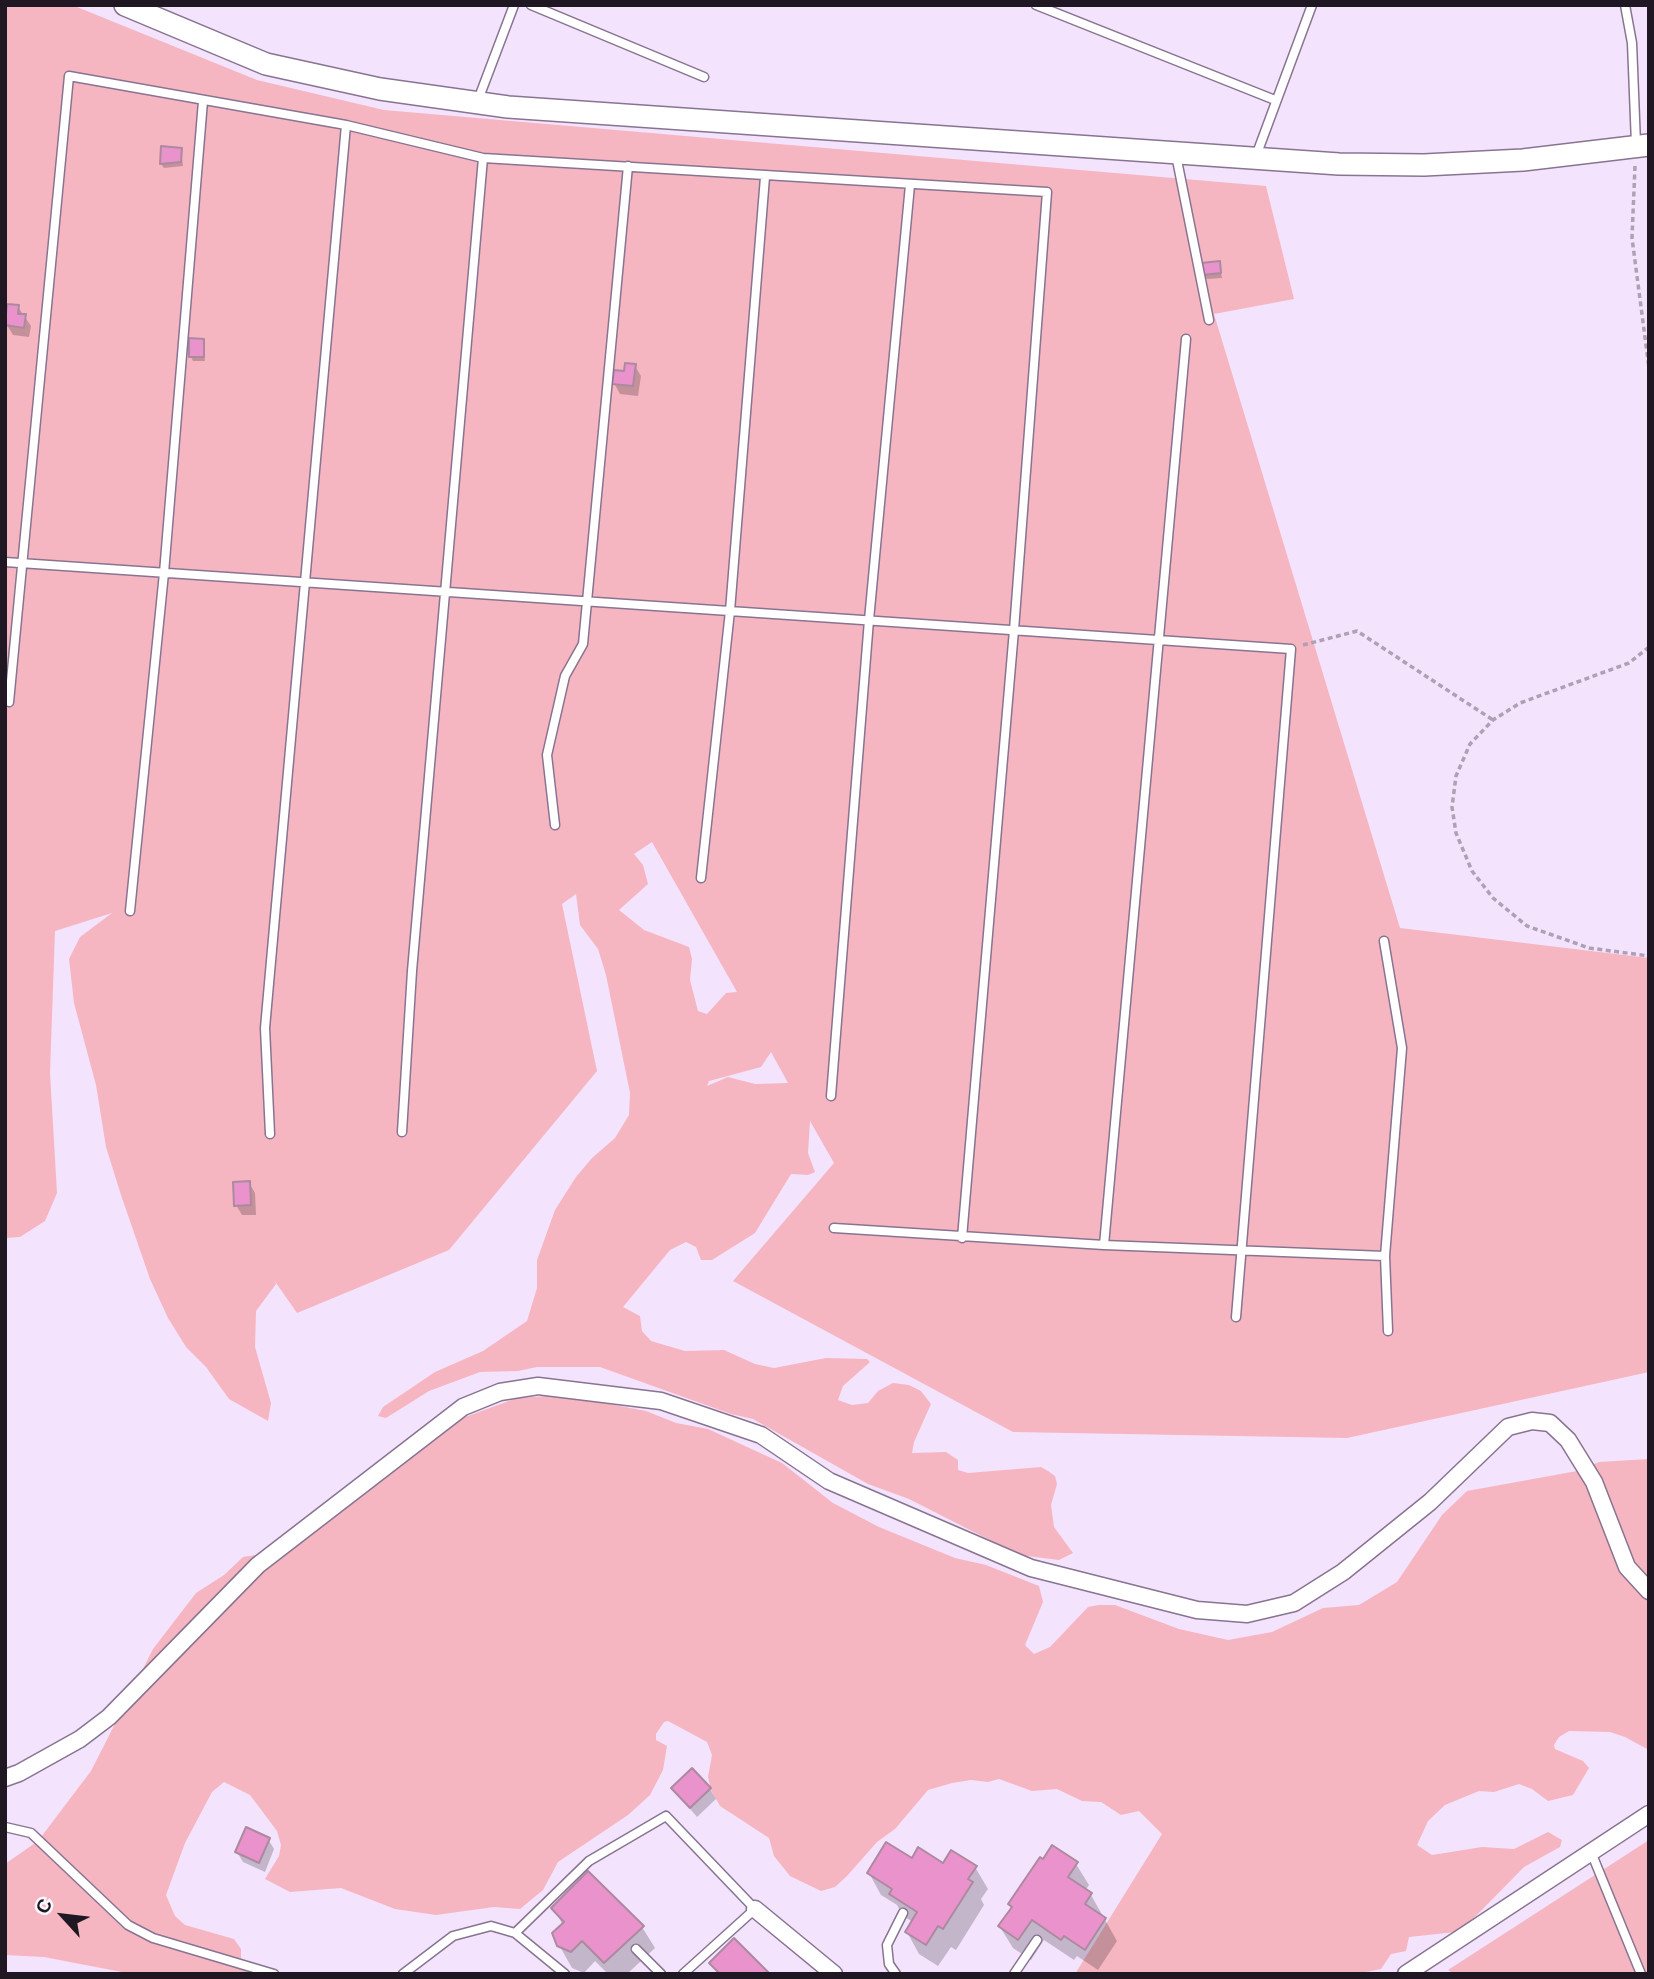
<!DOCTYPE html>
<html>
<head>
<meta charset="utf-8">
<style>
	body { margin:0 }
	#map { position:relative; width:1654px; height:1979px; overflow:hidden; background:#f4e3fd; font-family:Arial,sans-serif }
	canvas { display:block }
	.frame { position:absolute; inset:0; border:7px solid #1f1722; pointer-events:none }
	.north { position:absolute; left:28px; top:1881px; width:70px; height:70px; -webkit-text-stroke:5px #faf6fc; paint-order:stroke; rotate:297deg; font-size:19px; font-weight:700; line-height:28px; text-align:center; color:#1f1722 }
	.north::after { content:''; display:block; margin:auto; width:24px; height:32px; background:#1f1722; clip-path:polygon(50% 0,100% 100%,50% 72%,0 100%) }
</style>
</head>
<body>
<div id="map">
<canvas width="1654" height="1979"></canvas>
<div class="frame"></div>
<div class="north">С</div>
</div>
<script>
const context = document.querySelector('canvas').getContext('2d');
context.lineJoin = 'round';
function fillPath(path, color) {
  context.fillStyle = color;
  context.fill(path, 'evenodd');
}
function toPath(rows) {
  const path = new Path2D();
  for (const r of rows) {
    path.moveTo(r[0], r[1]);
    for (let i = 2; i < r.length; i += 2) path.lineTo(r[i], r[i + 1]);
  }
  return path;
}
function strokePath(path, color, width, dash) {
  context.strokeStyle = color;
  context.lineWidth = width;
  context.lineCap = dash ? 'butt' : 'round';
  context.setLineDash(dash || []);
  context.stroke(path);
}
fillPath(toPath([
	[5,5,72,5,257,80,384,110,1266,186,1294,299,1214,314,1400,928,1649,958,1649,1372,1347,1438,1013,1432,733,1281,834,1163,810,1121,808,1153,815,1172,808,1175,791,1174,755,1233,712,1260,701,1260,696,1247,686,1242,670,1250,623,1307,640,1316,642,1331,651,1341,685,1351,724,1350,755,1364,774,1368,826,1358,867,1359,870,1362,843,1386,838,1400,852,1405,868,1403,878,1391,893,1383,909,1385,921,1391,931,1404,914,1442,912,1453,946,1452,958,1460,958,1470,968,1473,1041,1467,1048,1471,1055,1476,1057,1484,1051,1505,1054,1527,1073,1553,1059,1560,1019,1555,909,1499,868,1484,753,1419,731,1414,600,1367,537,1367,518,1371,480,1372,429,1391,386,1418,378,1416,383,1407,435,1372,483,1351,527,1321,537,1288,537,1260,555,1210,576,1177,592,1158,615,1138,629,1115,630,1093,606,975,598,949,580,925,576,894,562,904,597,1071,449,1250,297,1313,274,1280,276,1284,256,1311,255,1347,271,1403,268,1421,229,1399,206,1367,186,1347,168,1318,150,1279,121,1195,106,1147,96,1085,74,1003,69,959,80,937,112,913,55,931,50,1073,57,1193,45,1221,20,1237,5,1238],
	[652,842,737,992,726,993,707,1014,698,1011,690,980,692,959,689,947,644,930,619,910,648,884,643,865,634,854],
	[771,1052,788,1083,755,1084,728,1077,707,1086,709,1081,761,1067],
	[563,1395,646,1411,676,1423,708,1429,782,1463,833,1503,879,1527,955,1558,986,1565,1039,1586,1043,1602,1025,1645,1034,1654,1050,1647,1088,1607,1099,1605,1115,1605,1179,1629,1228,1640,1272,1632,1323,1608,1359,1605,1397,1582,1442,1515,1467,1491,1577,1471,1599,1462,1649,1459,1649,1750,1625,1737,1610,1732,1569,1731,1559,1737,1554,1745,1555,1749,1583,1761,1589,1768,1573,1795,1548,1801,1532,1789,1519,1784,1494,1792,1479,1791,1445,1805,1428,1821,1417,1845,1432,1855,1482,1847,1514,1849,1548,1832,1562,1840,1560,1847,1524,1867,1467,1925,1455,1932,1409,1937,1406,1951,1391,1954,1381,1969,1356,1974,1075,1974,1162,1834,1139,1811,1121,1815,1101,1802,1082,1801,1057,1789,1032,1791,999,1779,988,1782,971,1780,952,1783,928,1790,895,1829,877,1842,847,1876,835,1887,821,1891,790,1876,774,1856,769,1838,720,1806,711,1790,708,1777,712,1755,707,1742,668,1721,664,1722,656,1734,656,1740,667,1746,663,1770,650,1795,628,1815,558,1862,543,1890,520,1909,494,1907,436,1915,395,1909,341,1888,290,1892,265,1879,279,1856,281,1845,277,1831,250,1795,224,1782,212,1792,185,1843,166,1895,175,1916,185,1925,234,1939,241,1949,241,1968,250,1974,132,1974,44,1957,5,1955,5,1864,38,1841,91,1771,153,1649,196,1593,224,1575,243,1557,262,1554,438,1427,517,1398],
	[1649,1840,1649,1974,1454,1974,1448,1970]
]), '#f5b6c1');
fillPath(toPath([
	[181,150,183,166,164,168,161,164],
	[1219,263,1222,278,1207,279,1204,275],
	[18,307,31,326,29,337,13,335,7,325],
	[203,340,205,361,193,361,191,357],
	[635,366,641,376,638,396,620,394,614,383],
	[249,1183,255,1193,256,1215,242,1215,236,1205],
	[673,1789,710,1789,716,1799,697,1817],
	[268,1839,274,1849,265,1872,243,1862,237,1852],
	[912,1860,975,1867,988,1889,981,1899,984,1905,956,1950,951,1947,938,1966,919,1954,907,1932,913,1922,903,1916,897,1905,881,1895,869,1873],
	[1076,1864,1089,1885,1085,1891,1091,1895,1117,1941,1098,1970,1077,1956,1074,1960,1044,1940,1031,1960,1013,1948,1000,1927,1013,1908,1010,1904],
	[553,1908,642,1927,655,1948,627,1974,608,1974,595,1961,584,1973,572,1968,559,1945,563,1925]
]), '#0003');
const building = toPath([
	[161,146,182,148,181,162,160,164,161,146],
	[1220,261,1221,273,1202,275,1201,263,1220,261],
	[7,304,19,305,18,314,26,314,24,328,5,325,7,304],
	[189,338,204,339,204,357,189,357,189,338],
	[625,363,636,364,633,386,612,384,614,370,624,371,625,363],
	[250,1181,251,1205,234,1206,233,1182,250,1181],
	[692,1768,711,1788,690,1808,671,1788,692,1768],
	[246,1827,270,1838,259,1863,235,1852,246,1827],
	[886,1842,912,1858,918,1847,943,1863,951,1850,977,1866,968,1879,973,1882,943,1929,938,1926,926,1945,905,1932,917,1912,889,1894,892,1889,867,1873,886,1842],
	[1052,1845,1078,1862,1068,1877,1092,1893,1085,1904,1106,1918,1085,1950,1064,1936,1061,1940,1032,1920,1018,1940,998,1926,1012,1907,1008,1904,1040,1857,1043,1859,1052,1845],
	[588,1871,644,1926,604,1963,582,1941,571,1952,557,1946,552,1933,564,1922,551,1908,588,1871],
	[734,1938,770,1974,720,1974,709,1963,734,1938]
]);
fillPath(building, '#ea92cc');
strokePath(building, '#ab8a9f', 2);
const service = toPath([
	[531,5,704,77],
	[1036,5,1275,100],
	[1625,5,1632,43,1636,144],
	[478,100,514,5],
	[1176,155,1209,320],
	[1256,156,1312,5],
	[5,562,1291,649,1236,1317],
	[9,702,69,76,346,125,483,158,1047,192,1014,630,962,1238],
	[555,825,547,755,565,676,583,644,628,166],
	[701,878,730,611,765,177],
	[130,911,164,573,203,101],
	[1384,941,1402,1048,1385,1256,1388,1331],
	[831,1096,869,620,910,185],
	[402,1132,412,971,483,158],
	[270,1134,265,1028,346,125],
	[834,1228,1104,1245,1385,1256],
	[1104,1245,1186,339],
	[5,1827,31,1833,128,1925,153,1938,274,1974],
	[1591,1852,1641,1974],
	[515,1933,589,1861,666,1816,755,1909,683,1974],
	[636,1949,661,1974],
	[403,1974,453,1936,491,1926,515,1933,565,1974],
	[896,1974,889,1964,887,1945,903,1913],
	[1014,1974,1037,1940]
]);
const minor = toPath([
	[5,1778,19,1773,80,1739,109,1717,258,1565,463,1407,500,1392,538,1386,661,1401,761,1435,829,1481,1031,1568,1197,1610,1247,1614,1294,1603,1343,1572,1430,1502,1508,1427,1532,1421,1550,1423,1568,1440,1594,1482,1627,1567,1649,1591],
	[755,1909,834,1974],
	[1406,1974,1649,1814]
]);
const tertiary = toPath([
	[125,5,266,64,380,89,508,107,1339,164,1424,165,1523,160,1649,145]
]);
strokePath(service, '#887491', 11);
strokePath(minor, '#887491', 19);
strokePath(tertiary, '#887491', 24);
strokePath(toPath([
	[1635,166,1632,238,1649,368],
	[1303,645,1357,631,1493,720],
	[1649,647,1629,663,1520,703,1493,720,1470,744,1456,776,1452,807,1456,833,1472,871,1493,898,1527,926,1589,948,1649,956]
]), '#aea0b5', 3.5, [5, 3.5]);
strokePath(service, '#fff', 8);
strokePath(minor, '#fff', 16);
strokePath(tertiary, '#fff', 21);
</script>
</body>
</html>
